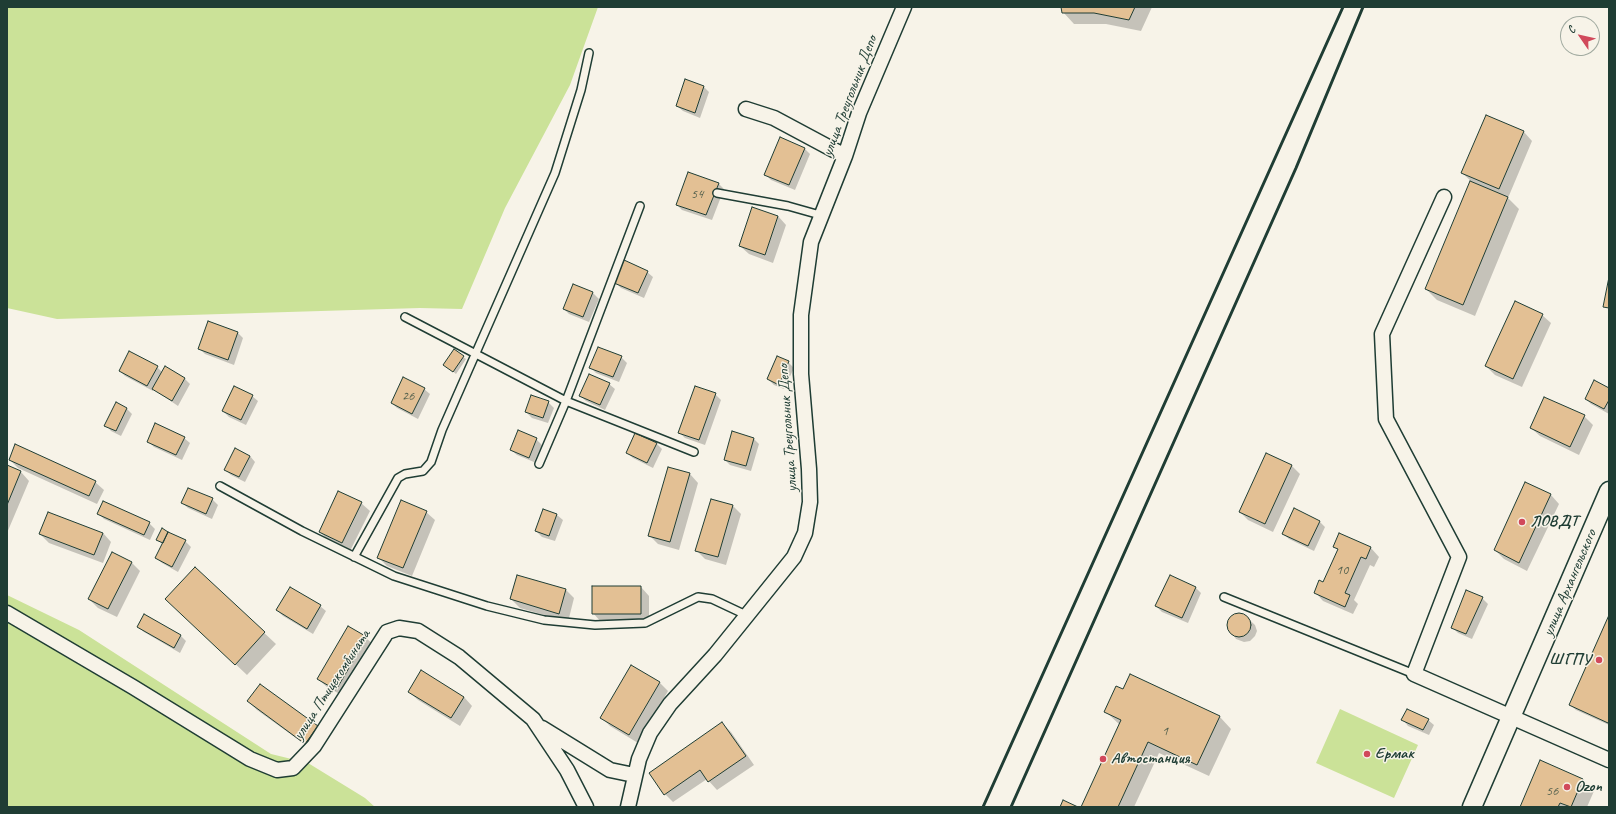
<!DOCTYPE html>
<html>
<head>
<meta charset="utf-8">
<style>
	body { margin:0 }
	#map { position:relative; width:1616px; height:814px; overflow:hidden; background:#f7f3e8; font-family:Caveat,sans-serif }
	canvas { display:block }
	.frame { position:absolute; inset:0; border:8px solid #1f3d34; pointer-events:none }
	.north { position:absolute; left:1560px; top:16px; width:40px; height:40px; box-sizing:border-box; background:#f7f3e8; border:1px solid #a1aaa0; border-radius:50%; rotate:304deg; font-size:11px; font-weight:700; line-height:16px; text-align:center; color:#1f3d34 }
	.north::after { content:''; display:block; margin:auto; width:14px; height:18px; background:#d1495b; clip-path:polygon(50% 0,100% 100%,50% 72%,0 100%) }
</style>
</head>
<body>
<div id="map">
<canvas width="1616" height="814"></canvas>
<div class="frame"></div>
<div class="north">С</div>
</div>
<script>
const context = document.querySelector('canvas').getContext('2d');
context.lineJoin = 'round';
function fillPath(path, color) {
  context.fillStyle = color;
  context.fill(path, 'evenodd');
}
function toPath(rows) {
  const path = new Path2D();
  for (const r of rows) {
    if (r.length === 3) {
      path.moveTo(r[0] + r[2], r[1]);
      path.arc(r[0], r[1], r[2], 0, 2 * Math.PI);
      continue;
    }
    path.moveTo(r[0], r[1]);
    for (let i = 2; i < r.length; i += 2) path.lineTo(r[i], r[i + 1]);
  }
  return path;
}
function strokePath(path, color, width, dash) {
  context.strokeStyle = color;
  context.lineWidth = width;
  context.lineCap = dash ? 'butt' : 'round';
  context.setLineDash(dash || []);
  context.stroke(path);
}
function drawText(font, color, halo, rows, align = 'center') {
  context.font = font + ' Caveat,sans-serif';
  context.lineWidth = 3;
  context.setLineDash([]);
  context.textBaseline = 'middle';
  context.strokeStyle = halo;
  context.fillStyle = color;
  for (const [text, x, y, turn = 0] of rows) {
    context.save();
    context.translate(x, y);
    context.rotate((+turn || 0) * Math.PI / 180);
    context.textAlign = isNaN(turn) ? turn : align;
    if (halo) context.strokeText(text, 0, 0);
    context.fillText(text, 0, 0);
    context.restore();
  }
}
fillPath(toPath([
	[7,7,598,7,570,85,505,208,462,309,420,308,57,319,7,308],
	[7,595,79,630,271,754,308,763,365,798,375,807,7,807],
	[1340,709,1418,745,1394,798,1316,763]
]), '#cbe298');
fillPath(toPath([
	[1062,7,1152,7,1141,31,1106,24,1074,24,1063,12],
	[686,80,704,87,709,92,700,118,683,111,677,106],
	[1487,116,1524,132,1532,141,1508,198,1519,209,1475,316,1437,300,1426,289,1471,181,1462,173],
	[804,148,810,154,795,190,771,180,765,174],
	[719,184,724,189,712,220,682,210,677,205],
	[778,216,786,225,773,263,749,254,740,246],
	[647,272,653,277,644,298,621,288,615,282],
	[574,285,593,293,599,299,589,322,569,314,564,309],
	[1542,315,1551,323,1522,387,1495,375,1486,366],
	[209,322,238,333,243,338,234,365,205,354,199,348],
	[463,357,466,359,456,374,445,365],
	[621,357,627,363,619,382,596,373,590,367],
	[788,362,794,368,784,389,774,385,768,379],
	[157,367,163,373,166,368,185,379,190,384,178,406,153,389,153,391,125,376,120,371],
	[609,384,615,389,605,410,586,401,580,396],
	[424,389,430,394,418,419,397,408,392,403],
	[1609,389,1609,414,1591,404,1586,399],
	[715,394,721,400,705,445,685,438,680,433],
	[252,396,258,401,246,425,229,417,223,411],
	[548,402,554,408,548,423,532,418,526,412],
	[116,404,127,409,132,414,121,436,111,431,106,425],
	[1584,416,1593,425,1579,455,1540,436,1531,428],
	[184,438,190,443,182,460,154,447,148,441],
	[536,439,542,445,534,462,517,455,511,450],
	[754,439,759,444,751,471,730,465,725,460],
	[656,443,662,449,653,468,633,458,627,453],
	[236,449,250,456,255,462,245,482,231,475,225,470],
	[10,460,95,482,104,490,97,504,18,468],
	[1291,465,1300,474,1273,532,1248,520,1240,512],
	[7,466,21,472,29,481,7,533],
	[669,468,690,474,698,483,679,550,658,544,649,535],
	[1525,483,1551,495,1559,504,1527,571,1504,559,1495,550],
	[212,499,218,505,212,519,188,508,182,503],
	[361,503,370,511,350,551,328,540,320,532],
	[733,506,741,514,726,565,705,559,697,551],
	[544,510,557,515,563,520,555,541,542,537,536,531],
	[426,512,435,520,412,576,387,566,378,557],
	[99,514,149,523,155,529,150,540,104,519],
	[1320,522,1325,527,1314,551,1289,539,1283,534],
	[103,533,111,542,103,563,49,543,40,534],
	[1340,534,1371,548,1379,557,1374,567,1370,565,1354,600,1358,604,1353,614,1323,601,1315,592,1324,583,1339,550,1335,546],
	[157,540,185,541,191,547,178,572,162,563,156,558,163,544],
	[113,553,132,563,140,571,117,617,98,608,89,599],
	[195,568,276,644,247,675,178,610],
	[518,576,566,590,574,598,568,622,520,608,511,599],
	[1170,576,1196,588,1201,593,1188,623,1162,612,1156,606],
	[641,587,649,596,649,622,601,622,593,613],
	[1482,598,1488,604,1472,639,1458,633,1452,627],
	[320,606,326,611,313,634,283,616,277,610],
	[1237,614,1243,614,1255,625,1257,631,1255,636,1250,641,1244,642,1236,639,1228,627,1231,617],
	[1609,618,1609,725,1576,710,1570,705],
	[138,627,181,636,186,641,180,653,144,632],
	[366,638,375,646,345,697,327,687,318,679],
	[421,671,464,697,472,706,460,726,418,700,409,692],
	[1130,675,1220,717,1231,729,1209,776,1159,753,1134,807,1082,807,1120,725,1106,712,1123,690],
	[660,683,668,691,638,743,610,726,602,718],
	[260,685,318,726,326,735,314,751,257,710,248,701],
	[1403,720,1428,720,1434,725,1429,735,1408,726],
	[722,723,731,732,754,765,717,790,707,779,673,802,665,794],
	[1582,780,1594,791,1587,807,1521,807]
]), '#0003');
const building = toPath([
	[1061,7,1135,7,1129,20,1094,13,1062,13,1061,7],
	[685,79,704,86,695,113,676,106,685,79],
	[1486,115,1524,131,1499,189,1461,173,1486,115],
	[780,137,805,148,789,185,764,175,780,137],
	[688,172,719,183,706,215,676,205,688,172],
	[1470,181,1508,197,1463,305,1425,289,1470,181],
	[752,207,778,216,765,255,739,246,752,207],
	[624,260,648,271,638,293,614,283,624,260],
	[1609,277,1609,308,1603,307,1609,277],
	[573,284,593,292,583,317,563,309,573,284],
	[1515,301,1543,314,1513,379,1485,366,1515,301],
	[208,321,238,332,228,360,198,349,208,321],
	[598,347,622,356,613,377,589,368,598,347],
	[454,349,464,356,453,372,443,365,454,349],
	[129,351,158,366,147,386,119,371,129,351],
	[777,356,789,361,779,385,767,379,777,356],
	[165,366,185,378,172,401,152,389,165,366],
	[589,374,610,383,600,405,579,396,589,374],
	[403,377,425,388,412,414,391,403,403,377],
	[1594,380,1609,388,1609,400,1604,409,1585,399,1594,380],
	[234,386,253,395,241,420,222,411,234,386],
	[695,386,716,393,699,440,678,433,695,386],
	[531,395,549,401,543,418,525,412,531,395],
	[1544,397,1585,415,1570,447,1530,428,1544,397],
	[116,402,127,408,116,431,104,426,116,402],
	[155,423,185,437,176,455,147,442,155,423],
	[518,430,537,438,529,458,510,450,518,430],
	[732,431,754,438,746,466,724,460,732,431],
	[635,433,657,443,647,463,626,453,635,433],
	[15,444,96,481,89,496,9,460,15,444],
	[235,448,250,456,239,477,224,470,235,448],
	[1266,453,1292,465,1265,524,1239,512,1266,453],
	[7,465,21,471,7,505,7,465],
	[668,467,690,473,670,542,648,536,668,467],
	[1525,482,1551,494,1519,563,1494,550,1525,482],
	[188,488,213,498,206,514,181,503,188,488],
	[338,491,362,502,342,543,319,532,338,491],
	[711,499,733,505,718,557,695,551,711,499],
	[401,500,427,511,403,568,377,558,401,500],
	[103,501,150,522,144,535,97,514,103,501],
	[1294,508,1320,521,1308,546,1282,534,1294,508],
	[543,509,557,514,549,536,535,531,543,509],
	[48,512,103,533,94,555,39,534,48,512],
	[162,528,168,532,163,543,156,540,162,528],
	[168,532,186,540,172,567,155,558,168,532],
	[1339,533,1371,547,1366,559,1361,557,1345,593,1350,595,1345,607,1314,593,1319,580,1323,582,1338,549,1333,547,1339,533],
	[112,552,132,562,108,609,88,599,112,552],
	[195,567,265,632,235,665,165,599,195,567],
	[517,575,566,589,559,614,510,599,517,575],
	[1170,575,1196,587,1182,618,1155,606,1170,575],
	[592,586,641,586,641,614,592,614,592,586],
	[290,587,321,605,307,629,276,610,290,587],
	[1466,590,1483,597,1466,634,1451,628,1466,590],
	[1239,625,12],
	[144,614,181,635,174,648,137,627,144,614],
	[1609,615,1609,721,1608,723,1569,705,1609,615],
	[348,626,367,637,336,690,317,679,348,626],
	[631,665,660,682,629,735,600,718,631,665],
	[421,670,464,697,451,718,408,692,421,670],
	[1130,674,1220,716,1197,765,1148,742,1118,807,1081,807,1121,720,1104,712,1116,686,1123,689,1130,674],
	[260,684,318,726,305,744,247,701,260,684],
	[1407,709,1429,719,1423,730,1401,720,1407,709],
	[722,722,746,756,708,782,700,770,664,795,649,773,722,722],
	[1540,760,1583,779,1571,807,1560,803,1558,807,1520,807,1540,760],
	[1063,800,1078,807,1060,807,1063,800]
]);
fillPath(building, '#e3c094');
strokePath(building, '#1f3d34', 1);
const service = toPath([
	[717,193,788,206,820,215],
	[405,317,566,401,694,452],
	[539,464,566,401,640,206],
	[220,486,302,531,394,576,487,606,544,620,595,625,645,623,698,597,712,599,746,615],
	[354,557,398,478,405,474,423,471,431,462,442,430,555,173,581,90,589,53],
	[1224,597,1414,674]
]);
const minor = toPath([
	[746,109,774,118,845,156],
	[1444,197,1382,334,1386,419,1459,557,1414,674,1609,760],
	[7,613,133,687,250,759,277,770,293,768,314,746,387,632,399,628,418,631,459,657,533,719,567,770,586,807],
	[542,728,610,770,634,775],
	[628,807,639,759,650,733,670,704,715,655,794,557,805,533,810,502,809,469,801,374,801,315,811,242,845,156,859,113,904,7]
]);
const tertiary = toPath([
	[1472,807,1609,491]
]);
strokePath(service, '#1f3d34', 10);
strokePath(minor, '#1f3d34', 17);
strokePath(tertiary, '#1f3d34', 21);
strokePath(service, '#f7f3e8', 7);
strokePath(minor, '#f7f3e8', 14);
strokePath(tertiary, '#f7f3e8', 18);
strokePath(toPath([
	[983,807,1343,7],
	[1011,807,1296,168,1363,7]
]), '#1f3d34', 3);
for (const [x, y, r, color] of [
	[1522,522,4,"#d1495b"],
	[1599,660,4,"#d1495b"],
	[1367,754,4,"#d1495b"],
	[1103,759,4,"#d1495b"],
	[1567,787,4,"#d1495b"]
]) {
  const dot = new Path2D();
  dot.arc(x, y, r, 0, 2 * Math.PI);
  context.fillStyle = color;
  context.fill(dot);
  strokePath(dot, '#f7f3e8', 1.5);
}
drawText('14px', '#505e4c', null, [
	["54",697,194],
	["26",408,396],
	["10",1342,570],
	["1",1165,731],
	["56",1552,791]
]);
drawText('16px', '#1f3d34', '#f7f3e8', [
	["улица Треугольник Депо",850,96,-69],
	["улица Треугольник Депо",788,428,-94],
	["улица Архангельского",1570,583,-67],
	["улица Птицекомбината",332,685,-57]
]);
drawText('bold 16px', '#1f3d34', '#f7f3e8', [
	["ЛОВДТ",1530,522],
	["ШГПУ",1591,660,"right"],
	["Ермак",1375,754],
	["Автостанция",1111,759],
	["Ozon",1575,787]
], 'left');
</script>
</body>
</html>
